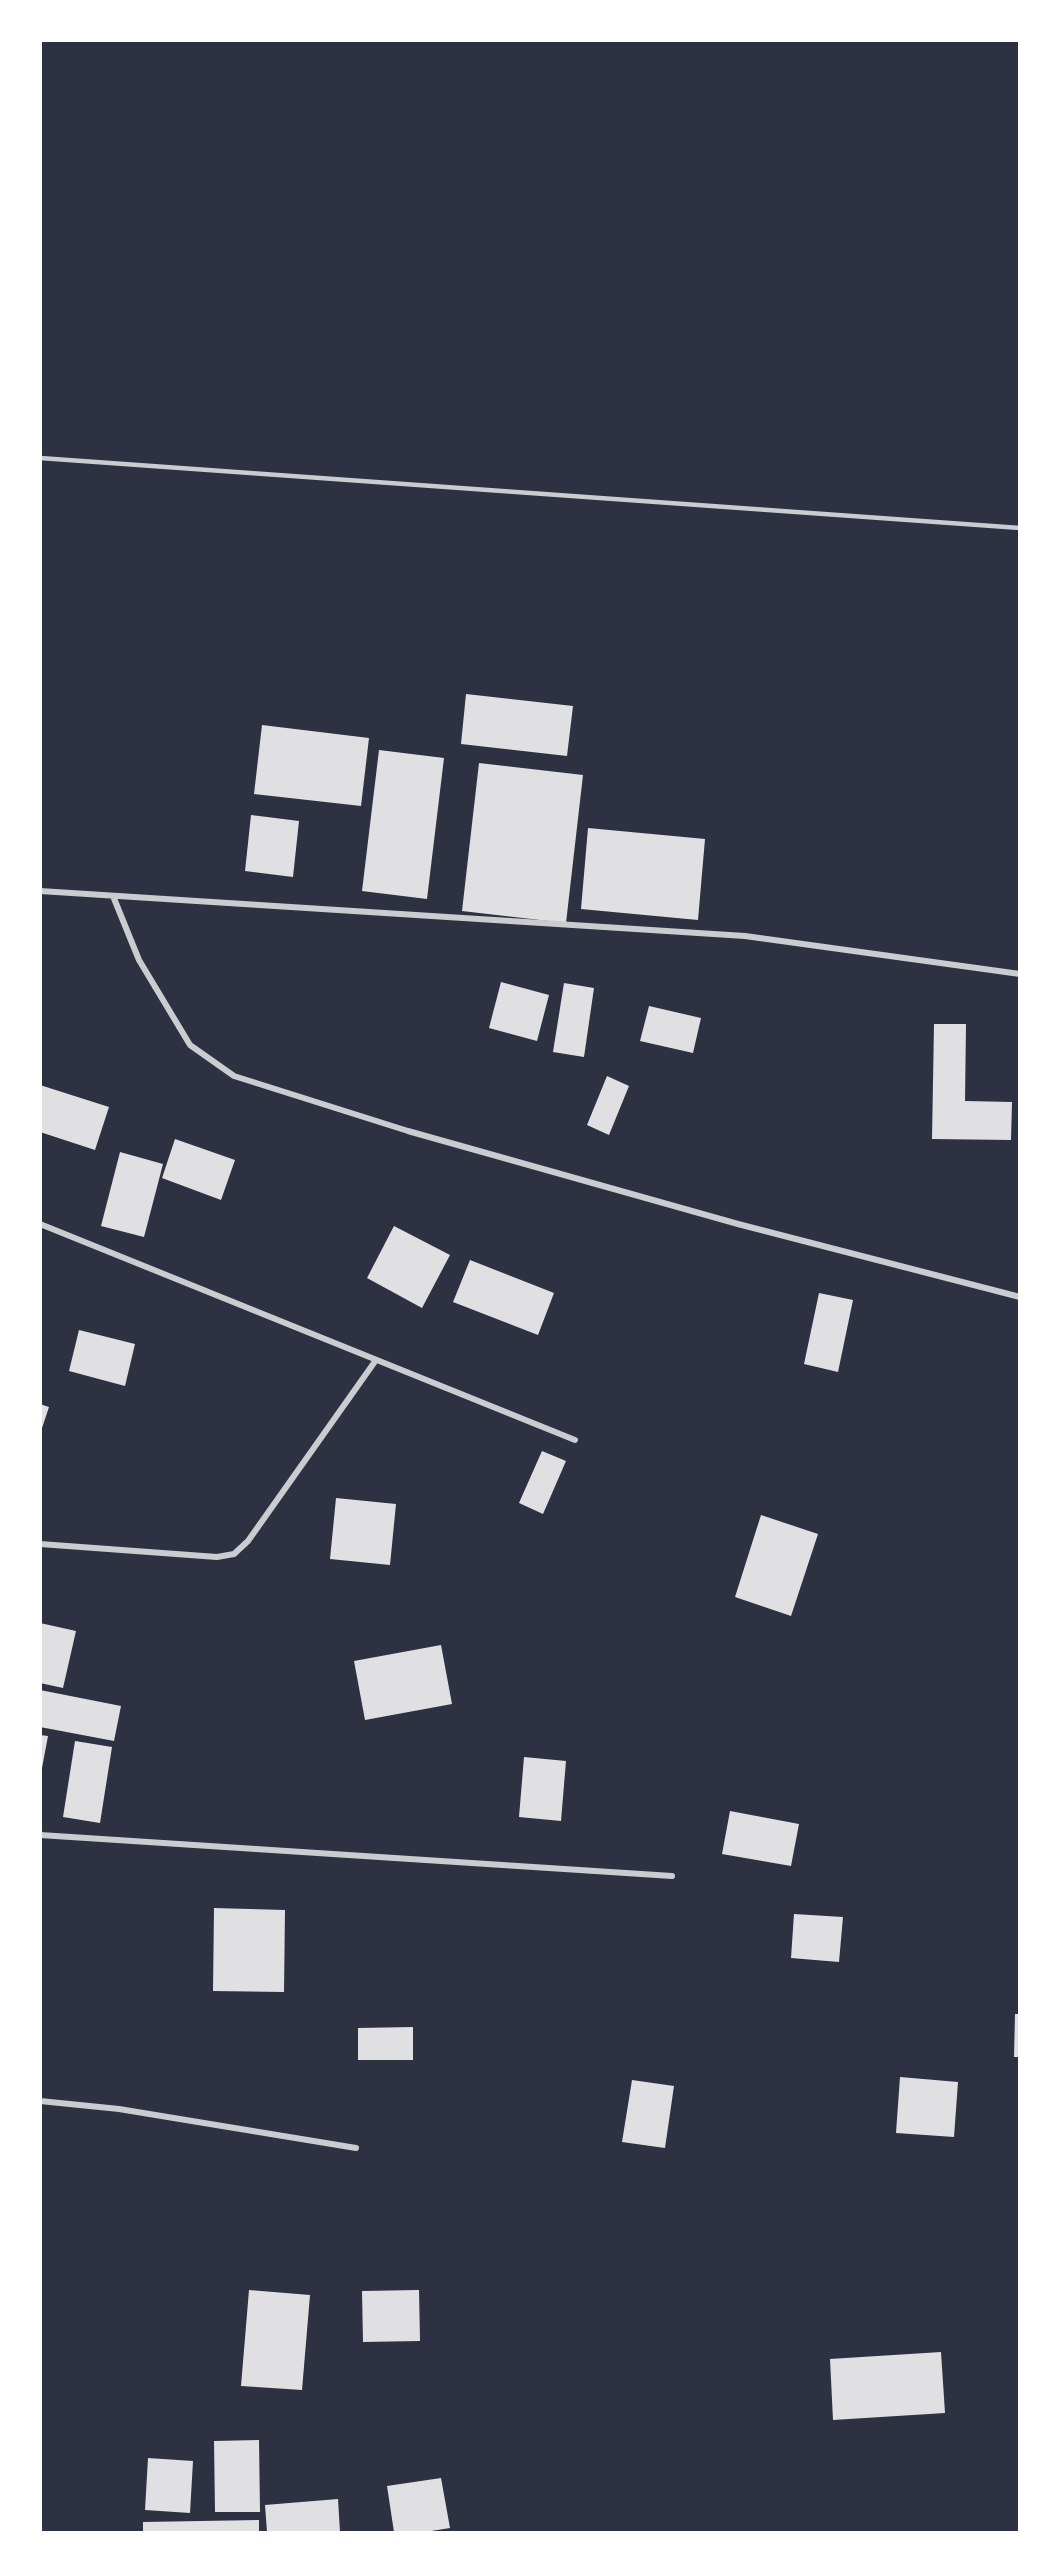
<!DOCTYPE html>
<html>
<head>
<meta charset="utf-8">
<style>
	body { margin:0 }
	#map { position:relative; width:1060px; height:2573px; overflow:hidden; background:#2d3142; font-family:"Noto Sans",sans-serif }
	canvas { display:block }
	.frame { position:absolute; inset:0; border:42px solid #fff; pointer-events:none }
</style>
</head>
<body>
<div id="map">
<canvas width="1060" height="2573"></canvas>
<div class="frame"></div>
</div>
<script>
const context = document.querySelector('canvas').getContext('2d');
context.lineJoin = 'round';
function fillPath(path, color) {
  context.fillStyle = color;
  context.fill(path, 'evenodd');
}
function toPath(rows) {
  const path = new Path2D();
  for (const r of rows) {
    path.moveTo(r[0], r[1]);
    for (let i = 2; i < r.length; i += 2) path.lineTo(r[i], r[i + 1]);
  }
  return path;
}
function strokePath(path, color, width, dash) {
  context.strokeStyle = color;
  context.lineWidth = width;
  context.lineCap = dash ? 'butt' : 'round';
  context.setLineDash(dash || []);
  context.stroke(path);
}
fillPath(toPath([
	[466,694,573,706,567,756,461,744],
	[262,725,369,738,361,806,254,794],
	[379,750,444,758,427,899,362,891],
	[479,763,583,775,566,923,462,911],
	[251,815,299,821,293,877,245,871],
	[588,828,705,839,698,920,581,909],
	[501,982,549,995,537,1041,489,1028],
	[564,983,594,988,584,1057,553,1052],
	[649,1006,701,1018,693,1053,640,1041],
	[934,1024,966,1024,965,1101,1012,1102,1011,1140,932,1139],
	[607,1076,629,1086,609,1135,587,1125],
	[40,1085,109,1107,95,1150,40,1132],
	[175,1139,235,1160,221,1200,162,1178],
	[120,1152,163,1164,144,1237,101,1226],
	[394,1226,450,1255,422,1308,367,1278],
	[470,1260,554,1293,538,1335,453,1302],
	[819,1293,853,1300,838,1372,804,1364],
	[79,1330,135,1344,125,1386,69,1371],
	[40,1404,49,1407,41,1431,40,1431],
	[542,1451,566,1461,543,1514,519,1503],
	[336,1498,396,1504,390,1565,330,1559],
	[761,1515,818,1534,791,1616,735,1597],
	[40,1623,76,1631,63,1688,40,1683],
	[441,1645,452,1704,365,1720,354,1661],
	[40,1690,121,1706,114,1741,40,1727],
	[40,1735,48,1736,42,1768,40,1768],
	[75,1741,112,1747,100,1823,63,1817],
	[524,1757,566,1761,561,1821,519,1817],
	[730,1811,799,1824,791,1866,722,1854],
	[214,1908,285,1910,284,1992,213,1991],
	[794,1914,843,1917,839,1962,791,1958],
	[1015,2014,1020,2014,1020,2057,1014,2057],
	[413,2027,413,2060,358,2060,358,2028],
	[900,2077,958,2082,954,2137,896,2133],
	[632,2080,674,2086,665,2148,622,2142],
	[249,2290,310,2295,302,2390,241,2386],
	[419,2290,420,2341,363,2342,362,2291],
	[941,2352,945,2413,833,2420,830,2359],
	[259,2440,260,2512,215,2512,214,2441],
	[148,2458,193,2461,190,2513,145,2510],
	[441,2478,450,2528,425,2532,394,2532,387,2486],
	[338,2499,340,2532,267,2532,265,2505],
	[259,2520,259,2532,143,2532,143,2522]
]), '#e0e0e3');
strokePath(toPath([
	[40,458,1020,528]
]), '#caccd0', 4.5);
strokePath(toPath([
	[40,891,745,936,1020,974],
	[113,896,139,960,190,1045,234,1076,408,1131,738,1224,1020,1297],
	[40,1224,575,1440],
	[40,1544,217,1557,234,1554,248,1541,376,1360],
	[40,1835,672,1876],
	[40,2101,119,2109,356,2148]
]), '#caccd0', 6);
</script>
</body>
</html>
